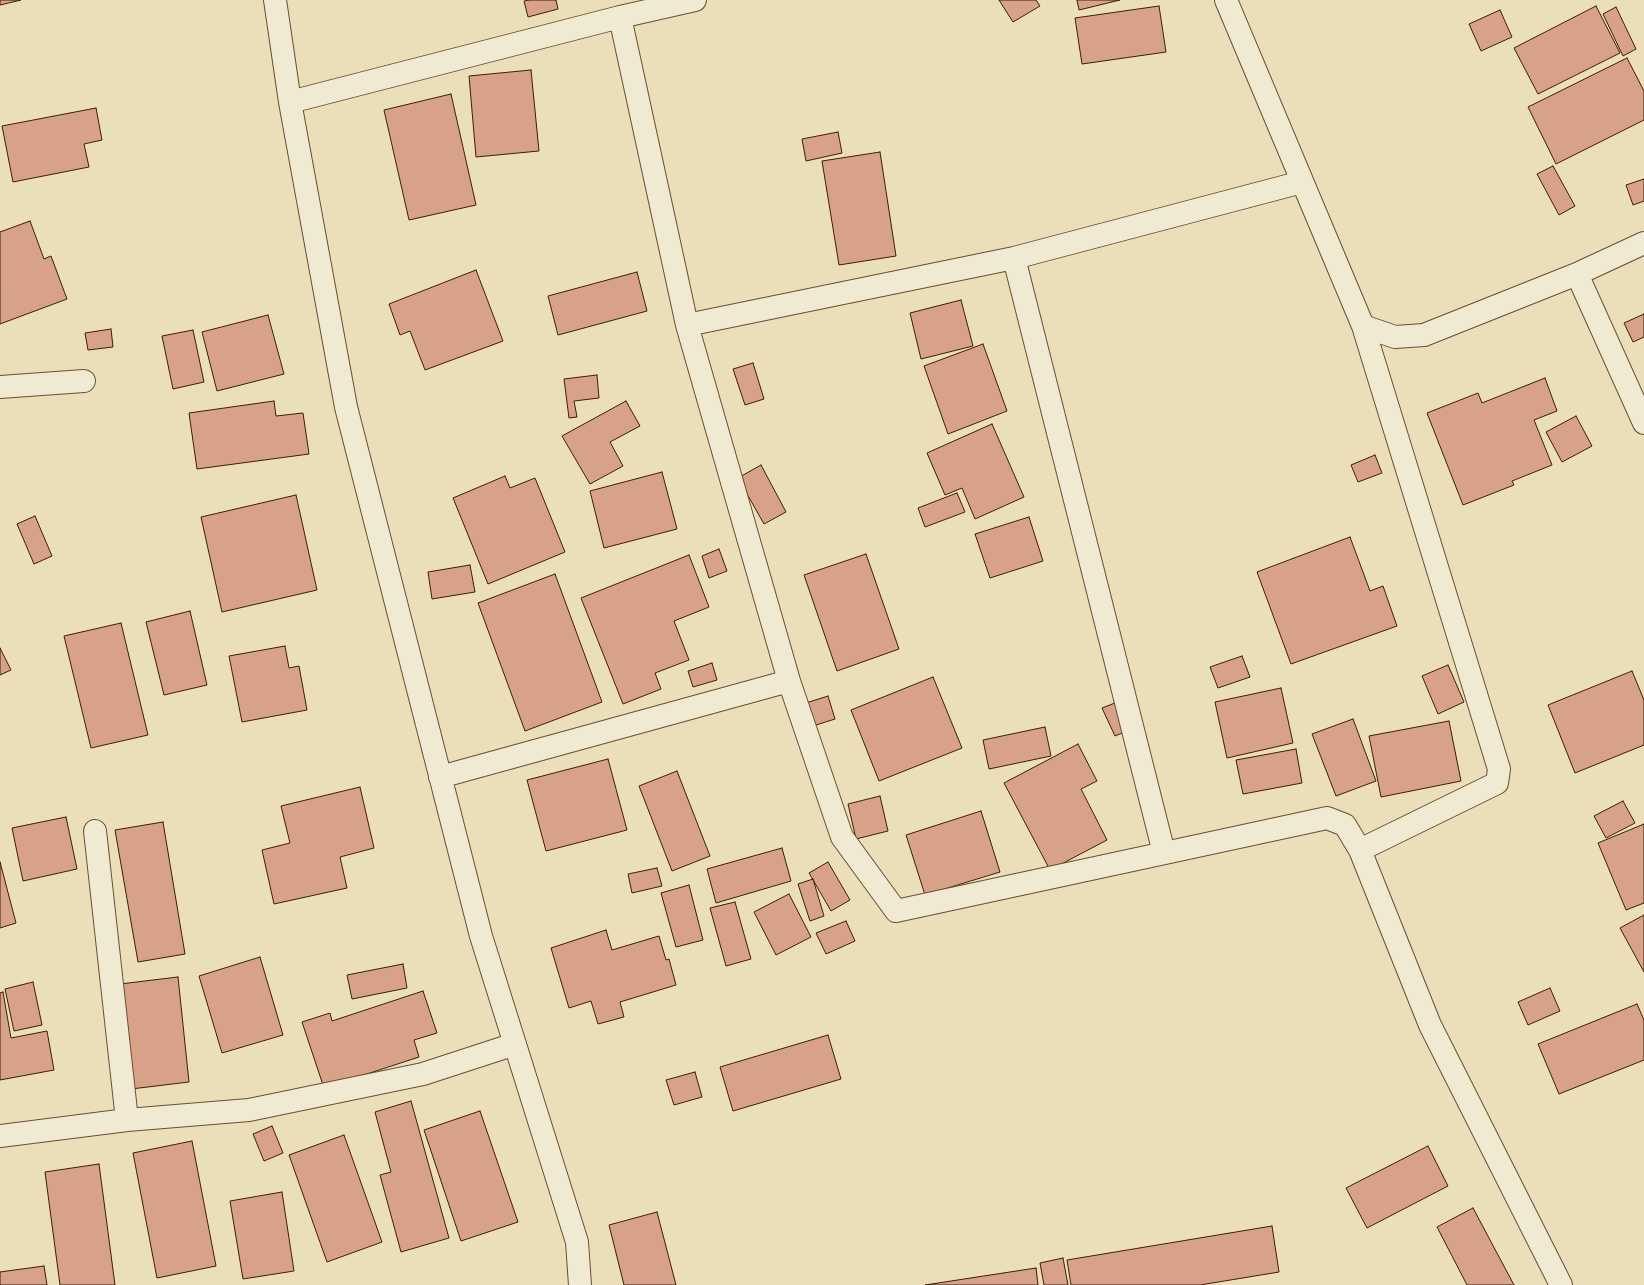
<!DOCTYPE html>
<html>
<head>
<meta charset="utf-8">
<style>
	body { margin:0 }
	canvas { display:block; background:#eadfb9 }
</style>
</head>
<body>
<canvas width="1644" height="1285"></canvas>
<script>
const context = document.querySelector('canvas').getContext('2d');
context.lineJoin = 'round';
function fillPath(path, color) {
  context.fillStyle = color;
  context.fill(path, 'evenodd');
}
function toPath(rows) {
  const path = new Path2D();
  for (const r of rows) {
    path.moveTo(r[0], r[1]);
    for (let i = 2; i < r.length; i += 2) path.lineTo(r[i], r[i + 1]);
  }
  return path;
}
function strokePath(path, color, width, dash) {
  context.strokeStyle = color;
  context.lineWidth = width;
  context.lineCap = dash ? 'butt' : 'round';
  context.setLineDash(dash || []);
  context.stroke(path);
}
const building = toPath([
	[0,0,21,0,0,5,0,0],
	[529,0,556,0,558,9,528,17,524,1,529,0],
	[999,0,1036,0,1040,6,1013,22,999,0],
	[1077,0,1120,0,1079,10,1077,0],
	[1159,6,1166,52,1082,64,1075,18,1159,6],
	[1596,6,1620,53,1538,94,1514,48,1596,6],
	[1616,7,1636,49,1623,56,1603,14,1616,7],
	[1500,10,1512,37,1481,51,1469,24,1500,10],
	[1627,58,1644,91,1644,120,1556,164,1528,107,1627,58],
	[531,70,539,151,476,157,469,76,531,70],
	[451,94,476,205,409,220,384,110,451,94],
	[96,108,102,140,84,144,89,167,13,182,2,126,96,108],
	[838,132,842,153,806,161,802,139,838,132],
	[880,152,896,256,839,265,822,161,880,152],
	[1553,166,1575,206,1559,215,1537,174,1553,166],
	[1644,179,1644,201,1633,205,1626,185,1644,179],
	[30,221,44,259,51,256,67,299,0,324,0,232,30,221],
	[476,270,503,341,425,370,410,331,400,335,389,304,476,270],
	[637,272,647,311,558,335,548,296,637,272],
	[961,300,973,346,921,359,910,313,961,300],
	[1644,314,1644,337,1633,342,1624,323,1644,314],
	[268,315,284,374,217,391,202,332,268,315],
	[111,329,113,347,88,350,85,333,111,329],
	[193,330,204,382,173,389,162,336,193,330],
	[983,344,1007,411,948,434,924,366,983,344],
	[753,363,764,399,745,405,733,369,753,363],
	[597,375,599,398,574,401,577,417,569,418,564,379,597,375],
	[1545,378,1557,411,1534,420,1552,465,1512,481,1514,485,1463,505,1427,413,1478,393,1482,403,1545,378],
	[274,401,276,416,303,413,309,454,197,469,189,413,274,401],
	[626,401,640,426,610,442,623,466,590,484,562,436,626,401],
	[1576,416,1592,446,1562,462,1546,432,1576,416],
	[992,424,1024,497,975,519,962,488,945,495,927,453,992,424],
	[1375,455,1382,473,1358,482,1351,465,1375,455],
	[761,465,786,512,764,524,738,478,761,465],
	[662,472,677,529,604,548,590,491,662,472],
	[505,476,510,488,535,478,565,552,488,584,453,498,505,476],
	[957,493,965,512,925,527,918,508,957,493],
	[296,495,317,590,222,612,201,517,296,495],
	[35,516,52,556,34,564,17,524,35,516],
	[1029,517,1043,561,990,578,975,534,1029,517],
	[1350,537,1370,591,1383,586,1397,626,1291,664,1257,572,1350,537],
	[719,549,727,571,709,578,702,556,719,549],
	[866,554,899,649,837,671,804,575,866,554],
	[689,555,709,607,674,621,689,660,655,673,661,689,623,704,581,598,689,555],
	[470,565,475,592,432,599,428,572,470,565],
	[555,574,602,702,525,731,478,603,555,574],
	[190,611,207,685,164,695,146,622,190,611],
	[121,623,148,735,91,748,64,636,121,623],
	[285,646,289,668,299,666,307,710,242,722,229,656,285,646],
	[0,648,11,670,0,675,0,648],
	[1242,656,1250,677,1218,688,1210,667,1242,656],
	[712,663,717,680,693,687,688,671,712,663],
	[1448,665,1464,702,1438,714,1422,676,1448,665],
	[1632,671,1644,700,1644,745,1575,773,1548,705,1632,671],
	[933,677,962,748,879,781,851,710,933,677],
	[1281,688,1293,743,1227,758,1215,702,1281,688],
	[828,696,835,719,813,726,806,703,828,696],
	[1120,701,1132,729,1115,736,1102,708,1120,701],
	[1353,719,1376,781,1336,796,1312,734,1353,719],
	[1449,721,1461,781,1381,797,1369,736,1449,721],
	[1045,727,1051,756,989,769,983,740,1045,727],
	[1078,744,1097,781,1081,789,1107,840,1050,870,1004,783,1078,744],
	[1296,749,1302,783,1243,794,1236,760,1296,749],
	[608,759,627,830,546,851,527,780,608,759],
	[677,771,710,856,672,871,639,786,677,771],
	[360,787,374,848,340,857,347,888,274,904,262,850,290,843,281,806,360,787],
	[880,796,888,831,856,839,848,804,880,796],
	[1623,801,1635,823,1606,838,1594,816,1623,801],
	[981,811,1000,872,925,895,906,835,981,811],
	[66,817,77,869,23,881,12,828,66,817],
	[163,822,185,954,138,962,115,830,163,822],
	[1644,824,1644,903,1626,910,1598,843,1644,824],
	[782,848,791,881,716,903,707,869,782,848],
	[0,862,16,923,0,928,0,862],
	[828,862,850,900,831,911,809,873,828,862],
	[657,868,662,886,632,893,628,874,657,868],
	[813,879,824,916,810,921,798,884,813,879],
	[689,885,703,940,676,947,661,893,689,885],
	[789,894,811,937,776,955,754,912,789,894],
	[735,902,751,959,726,966,710,908,735,902],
	[1644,915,1644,972,1620,928,1644,915],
	[846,921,855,941,826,954,816,933,846,921],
	[606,930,612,950,659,936,666,960,669,959,676,985,620,1002,624,1017,598,1024,591,1001,569,1008,551,948,606,930],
	[260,957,283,1035,222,1053,199,976,260,957],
	[403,964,407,988,352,999,347,975,403,964],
	[178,977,189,1082,131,1089,120,984,178,977],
	[33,982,42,1025,14,1031,5,989,33,982],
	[1550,988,1560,1011,1528,1025,1518,1002,1550,988],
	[423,991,437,1033,414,1040,419,1057,324,1088,302,1022,330,1013,332,1021,423,991],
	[3,992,11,1038,47,1031,54,1070,0,1080,0,993,3,992],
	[1637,1004,1644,1020,1644,1060,1559,1094,1538,1044,1637,1004],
	[828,1035,841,1079,733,1111,720,1067,828,1035],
	[695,1072,702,1097,674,1105,666,1080,695,1072],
	[411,1101,449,1238,401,1252,380,1175,391,1172,375,1112,411,1101],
	[480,1111,518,1222,461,1241,424,1130,480,1111],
	[272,1126,283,1153,264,1161,253,1134,272,1126],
	[344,1135,382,1242,327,1262,289,1155,344,1135],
	[192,1141,216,1266,157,1278,133,1153,192,1141],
	[1428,1146,1448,1186,1367,1228,1346,1188,1428,1146],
	[99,1164,115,1285,60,1285,45,1172,99,1164],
	[282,1192,294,1271,243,1279,230,1201,282,1192],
	[1473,1208,1514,1285,1467,1285,1437,1227,1473,1208],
	[657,1212,676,1285,624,1285,609,1225,657,1212],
	[1272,1226,1279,1272,1200,1285,1071,1285,1067,1260,1272,1226],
	[1063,1258,1068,1285,1044,1285,1040,1263,1063,1258],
	[44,1266,47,1285,0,1285,0,1272,44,1266],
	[1036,1268,1038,1285,925,1285,1036,1268]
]);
fillPath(building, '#d8a289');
strokePath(building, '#3d1d07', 1);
const street = toPath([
	[275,0,290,102,346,407,481,936,577,1242,580,1285],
	[1226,0,1363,326,1395,337,1424,335,1577,274,1644,243],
	[620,17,687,325,789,681,842,837,896,911,1327,818,1345,825,1360,850,1430,1025,1561,1285],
	[290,102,620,17,695,0],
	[1014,258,1164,853],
	[1577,274,1644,423],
	[687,325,1014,258,1302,182],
	[0,387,84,381],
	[440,777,789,681],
	[95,831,127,1120],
	[1360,850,1497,783,1499,769,1363,326],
	[0,1136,127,1120,249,1110,423,1074,515,1044]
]);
strokePath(street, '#684e34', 24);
strokePath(street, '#f1ead2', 22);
</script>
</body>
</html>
